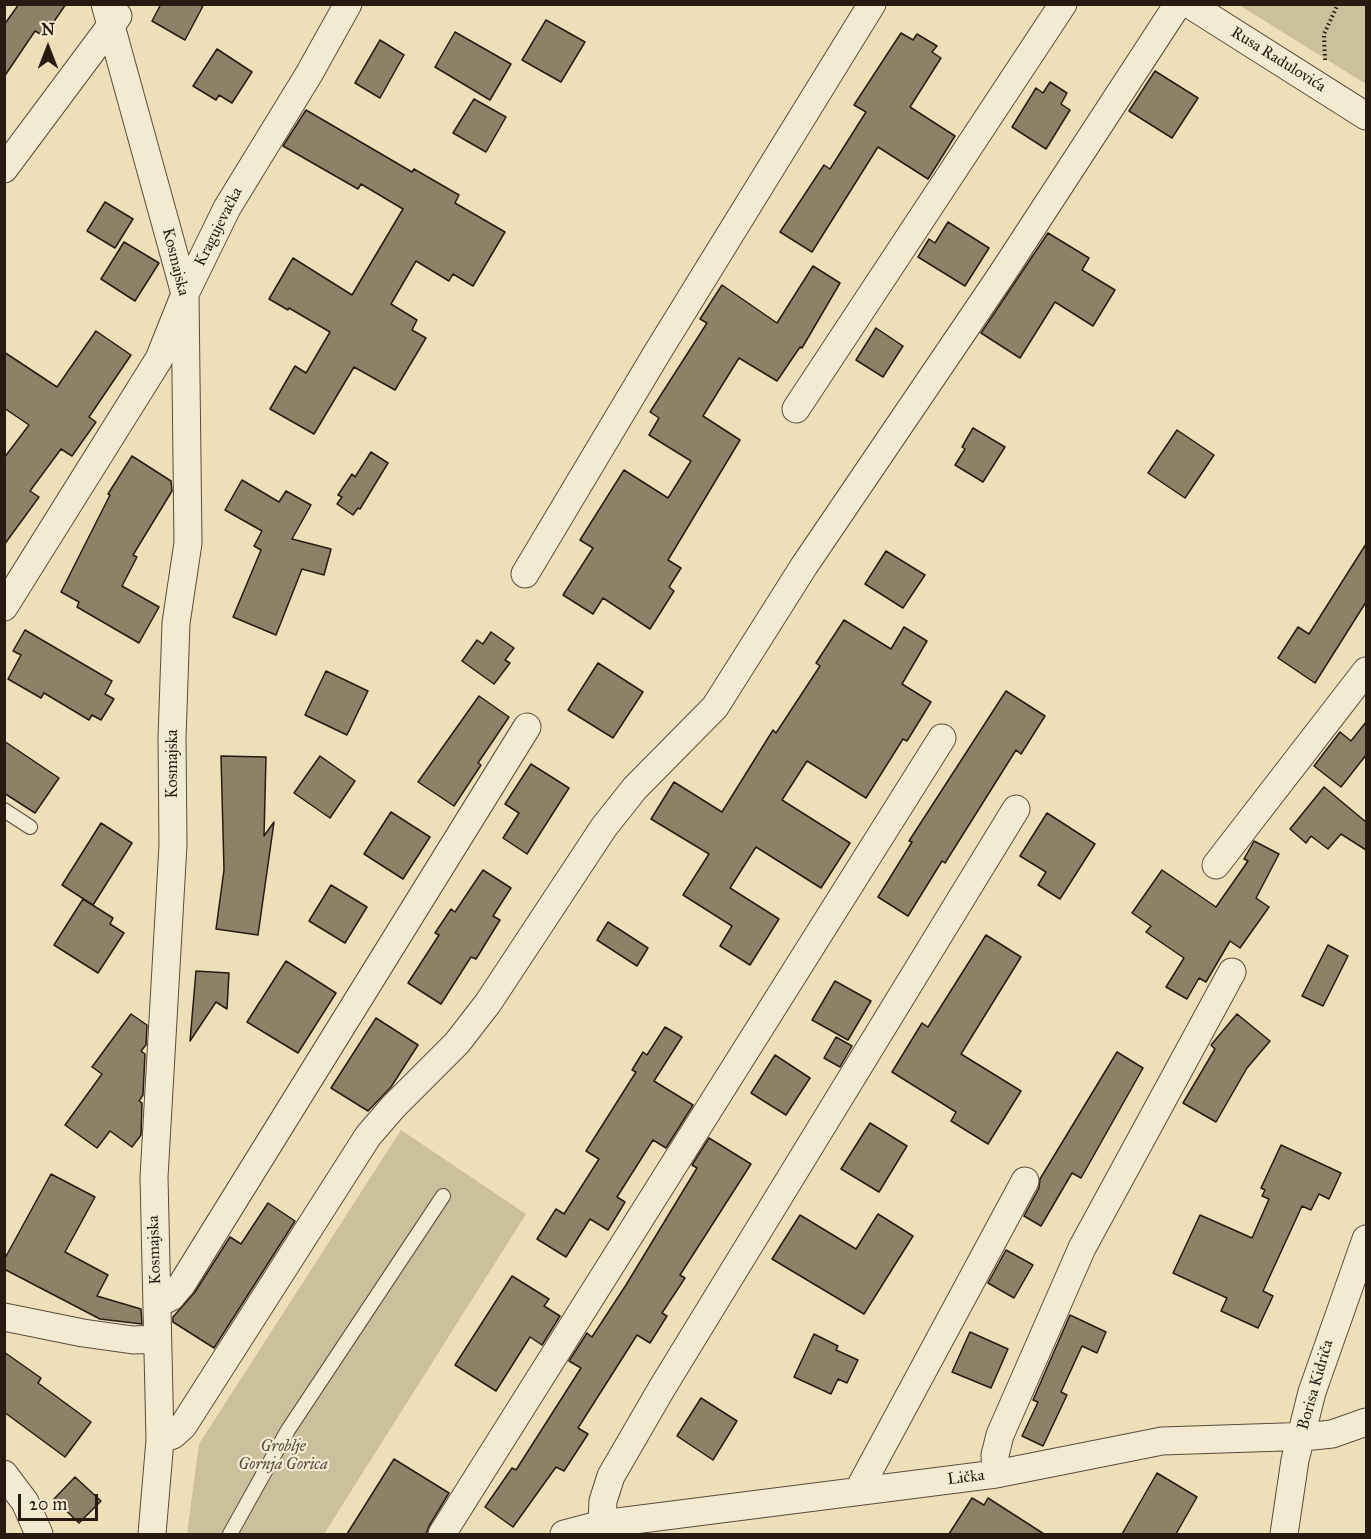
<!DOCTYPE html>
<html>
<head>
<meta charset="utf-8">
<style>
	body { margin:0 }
	#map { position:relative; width:1371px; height:1539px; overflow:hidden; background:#ede0b8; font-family:"IM FELL Great Primer",serif }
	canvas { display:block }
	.frame { position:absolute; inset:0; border:6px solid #271b11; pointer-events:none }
	.north { position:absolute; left:18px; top:18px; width:60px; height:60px; -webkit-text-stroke:4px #f3ebd1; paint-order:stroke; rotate:0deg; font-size:16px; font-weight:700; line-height:24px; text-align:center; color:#271b11 }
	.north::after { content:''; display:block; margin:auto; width:21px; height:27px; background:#271b11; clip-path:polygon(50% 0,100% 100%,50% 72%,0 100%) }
	.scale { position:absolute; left:18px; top:1494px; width:80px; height:27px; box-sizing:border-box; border:3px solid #271b11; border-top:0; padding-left:8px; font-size:18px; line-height:21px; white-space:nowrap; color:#271b11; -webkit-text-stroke:4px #f3ebd1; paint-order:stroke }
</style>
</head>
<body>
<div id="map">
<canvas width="1371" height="1539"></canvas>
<div class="frame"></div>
<div class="north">N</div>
<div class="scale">20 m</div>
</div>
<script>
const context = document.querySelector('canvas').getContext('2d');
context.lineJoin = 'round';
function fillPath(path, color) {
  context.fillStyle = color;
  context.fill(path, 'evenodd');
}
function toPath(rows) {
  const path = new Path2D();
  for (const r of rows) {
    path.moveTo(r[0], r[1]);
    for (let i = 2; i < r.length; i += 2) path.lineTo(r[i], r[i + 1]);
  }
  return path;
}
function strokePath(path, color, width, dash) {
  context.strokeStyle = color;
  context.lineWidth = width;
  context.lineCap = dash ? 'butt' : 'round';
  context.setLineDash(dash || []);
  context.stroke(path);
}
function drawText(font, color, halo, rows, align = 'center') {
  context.font = font + ' "IM FELL Great Primer",serif';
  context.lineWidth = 4.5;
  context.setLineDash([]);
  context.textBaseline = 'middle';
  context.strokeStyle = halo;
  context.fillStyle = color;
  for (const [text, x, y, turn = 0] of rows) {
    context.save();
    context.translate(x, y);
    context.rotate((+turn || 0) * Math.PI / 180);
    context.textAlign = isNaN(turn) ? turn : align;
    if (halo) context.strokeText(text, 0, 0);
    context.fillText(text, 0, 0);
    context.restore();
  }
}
fillPath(toPath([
	[1239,5,1366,5,1366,84],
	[401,1130,526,1214,324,1534,187,1534,199,1444]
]), '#cbbf9c');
const building = toPath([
	[19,4,66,4,44,36,35,31,4,77,4,25,19,4],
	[161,4,204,4,185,40,152,21,161,4],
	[546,20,585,42,561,82,522,60,546,20],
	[455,32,511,64,490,100,435,67,455,32],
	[901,33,913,40,917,34,937,46,932,52,941,58,910,107,955,136,928,179,878,147,812,252,780,232,824,165,830,169,866,112,854,105,901,33],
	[380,40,404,55,380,98,355,83,380,40],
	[217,49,252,72,232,103,219,95,216,100,193,86,217,49],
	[1155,71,1198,98,1172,138,1129,111,1155,71],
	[1050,82,1067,93,1061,104,1070,110,1046,149,1012,127,1036,88,1043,93,1050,82],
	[474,99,506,117,486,152,453,133,474,99],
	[306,110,412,172,414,169,459,195,455,203,505,232,473,286,453,274,449,281,416,261,391,304,417,320,412,330,426,338,395,390,354,367,314,434,270,409,295,366,306,373,330,332,289,308,288,310,269,299,293,258,352,295,403,209,361,184,358,189,283,146,306,110],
	[105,202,133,219,115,248,87,231,105,202],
	[948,222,989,248,965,286,918,257,929,239,935,243,948,222],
	[1048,233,1089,258,1082,270,1115,290,1093,326,1055,302,1020,358,981,333,1048,233],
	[124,242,159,263,135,301,101,279,124,242],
	[813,266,840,283,802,348,800,347,777,381,739,358,703,416,740,440,668,560,681,568,669,587,674,591,650,629,603,598,593,614,563,595,593,548,580,540,624,470,668,498,691,461,649,435,659,418,650,412,707,323,700,319,722,285,777,323,813,266],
	[876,328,903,346,883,377,856,360,876,328],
	[96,331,131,355,89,417,96,422,72,456,61,449,30,491,39,497,4,545,4,458,29,425,4,408,4,352,57,387,96,331],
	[973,428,1005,447,983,482,955,465,965,449,962,447,973,428],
	[1177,430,1214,455,1185,498,1148,473,1177,430],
	[371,452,388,463,360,509,358,508,353,515,337,504,342,497,338,495,352,474,355,477,371,452],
	[132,456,171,481,172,491,133,555,137,557,122,586,159,607,139,643,77,607,79,602,61,592,110,495,108,494,132,456],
	[242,480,279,502,286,491,311,505,292,539,331,549,324,575,302,569,276,635,233,617,261,550,254,546,262,531,225,510,242,480],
	[1366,544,1366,602,1315,683,1278,658,1298,627,1309,634,1366,544],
	[886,551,925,575,903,608,865,584,886,551],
	[844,620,891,649,904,627,927,641,902,684,931,702,907,741,903,739,866,798,807,761,782,800,850,843,821,888,756,847,730,888,779,919,750,965,720,946,732,926,683,895,709,854,651,819,674,782,722,812,773,730,776,733,820,666,816,663,844,620],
	[25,630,112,681,105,694,114,699,101,720,92,715,89,720,44,693,41,698,8,679,21,655,13,651,25,630],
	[491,632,514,648,505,660,510,663,494,684,462,661,477,640,483,644,491,632],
	[598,663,643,692,613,738,568,710,598,663],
	[326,671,368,691,347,735,305,715,326,671],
	[1006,691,1045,716,1021,754,1016,750,945,863,942,861,908,916,878,897,912,842,909,841,1006,691],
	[479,696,509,717,478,763,481,765,454,806,418,782,479,696],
	[1366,722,1366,755,1341,787,1314,766,1340,732,1351,741,1366,722],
	[4,741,59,778,35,813,4,793,4,741],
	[221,756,266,757,264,836,274,822,258,935,216,929,224,870,221,756],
	[320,756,355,781,330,818,294,793,320,756],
	[531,764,569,788,527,854,503,838,519,813,505,804,531,764],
	[1324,787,1366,822,1366,850,1341,834,1328,849,1311,836,1306,843,1290,829,1324,787],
	[391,812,430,837,403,879,364,854,391,812],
	[1047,813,1095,844,1060,899,1038,885,1046,872,1020,856,1047,813],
	[101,823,132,843,93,905,62,885,101,823],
	[1254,841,1279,854,1256,898,1269,907,1240,948,1230,941,1206,982,1199,978,1187,999,1166,987,1184,958,1146,932,1151,926,1132,913,1162,870,1216,907,1248,861,1244,859,1254,841],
	[483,870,511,888,493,916,500,920,476,959,471,957,441,1004,408,983,439,935,435,933,451,909,455,912,483,870],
	[331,885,367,907,345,943,309,921,331,885],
	[83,899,113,918,110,924,124,933,98,973,54,945,83,899],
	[608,922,648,948,637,966,597,940,608,922],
	[986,935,1021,957,961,1054,1021,1091,988,1144,951,1121,956,1112,892,1072,922,1023,928,1027,986,935],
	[1328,945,1348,956,1323,1006,1302,996,1328,945],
	[286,961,336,993,298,1053,247,1022,286,961],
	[196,971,229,973,227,1009,216,1002,190,1041,196,971],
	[835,981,871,1001,848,1040,812,1020,835,981],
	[131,1014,147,1025,146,1045,141,1051,145,1054,143,1095,139,1101,142,1103,141,1135,132,1147,110,1131,97,1148,65,1125,102,1074,92,1067,131,1014],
	[1237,1014,1270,1041,1247,1068,1216,1122,1183,1103,1215,1049,1211,1045,1237,1014],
	[376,1018,418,1045,391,1087,368,1111,331,1088,376,1018],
	[665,1027,682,1037,654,1081,693,1105,666,1148,653,1140,617,1197,625,1202,608,1230,590,1219,566,1257,537,1239,556,1209,564,1214,599,1159,586,1151,636,1072,632,1070,643,1052,647,1055,665,1027],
	[836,1037,852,1046,840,1067,824,1058,836,1037],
	[1117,1052,1143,1068,1081,1178,1072,1173,1041,1226,1024,1216,1039,1188,1040,1179,1117,1052],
	[775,1055,810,1078,786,1115,751,1093,775,1055],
	[870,1123,907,1146,879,1192,841,1169,870,1123],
	[709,1138,751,1164,680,1275,685,1278,662,1313,667,1316,650,1343,637,1335,578,1428,588,1434,564,1471,556,1467,513,1527,485,1507,512,1468,516,1470,581,1368,569,1361,587,1333,592,1337,626,1285,697,1168,692,1165,709,1138],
	[1281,1145,1341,1173,1329,1199,1319,1194,1311,1210,1302,1206,1263,1291,1273,1296,1258,1328,1221,1311,1227,1298,1173,1273,1200,1215,1252,1238,1269,1199,1262,1196,1265,1190,1261,1188,1281,1145],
	[51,1174,95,1197,65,1252,108,1275,97,1296,141,1309,142,1324,100,1319,4,1269,4,1260,51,1174],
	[268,1203,295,1221,214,1348,173,1322,173,1317,195,1292,230,1237,241,1244,268,1203],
	[878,1214,913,1236,864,1314,772,1259,800,1215,856,1249,878,1214],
	[1006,1250,1033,1265,1014,1298,988,1283,1006,1250],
	[512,1276,549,1299,544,1306,560,1316,542,1345,530,1337,496,1391,455,1365,512,1276],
	[1070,1315,1106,1332,1097,1353,1082,1346,1061,1392,1067,1395,1043,1446,1022,1436,1038,1402,1033,1400,1070,1315],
	[970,1332,1008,1349,991,1388,952,1372,970,1332],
	[814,1334,838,1346,836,1350,858,1360,847,1383,838,1379,831,1394,794,1377,814,1334],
	[4,1352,41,1378,38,1383,91,1422,65,1457,4,1412,4,1352],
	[701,1398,737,1421,713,1460,677,1436,701,1398],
	[394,1459,449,1493,429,1526,426,1534,347,1534,394,1459],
	[1157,1473,1197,1497,1176,1534,1122,1534,1157,1473],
	[75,1477,101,1501,79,1523,54,1499,75,1477],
	[972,1498,984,1505,988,1498,1044,1534,949,1534,972,1498]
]);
fillPath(building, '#8e8168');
strokePath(building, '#271b11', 1.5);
const lane = toPath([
	[4,810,30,827],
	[230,1534,288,1430,443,1196]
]);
const street = toPath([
	[105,4,185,294,188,543,176,623,172,738,173,845,154,1177,160,1440,152,1534],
	[1189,4,1366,116],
	[4,169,118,16],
	[796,409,1063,4],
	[525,574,657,353,872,4],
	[4,607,159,359,185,294,227,208,309,74,348,4],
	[1216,865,1366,671],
	[157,1304,171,1297,182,1284,527,727],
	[4,1317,83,1333,133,1340,157,1339],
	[160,1440,173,1435,183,1426,368,1136,393,1107,457,1043,488,1003,604,827,635,788,715,707,804,566,1000,277,1178,4],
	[4,1474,25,1502,39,1534],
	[996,1474,995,1455,1000,1435,1082,1248,1232,972],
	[858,1491,1025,1181],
	[602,1524,603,1501,611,1476,662,1388,1016,809],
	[442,1534,942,738],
	[564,1534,602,1524,996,1474,1162,1441,1313,1436,1332,1434,1366,1422],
	[1284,1534,1295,1460,1312,1392,1366,1239]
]);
strokePath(lane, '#584c3b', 16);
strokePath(street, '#584c3b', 29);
strokePath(toPath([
	[1325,60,1324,34,1338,4]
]), '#271b11', 4, [1.5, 3]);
strokePath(lane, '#f3ebd1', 14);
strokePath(street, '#f3ebd1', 27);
drawText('16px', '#271b11', '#f3ebd1', [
	["Rusa Radulovića",1278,60,32],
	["Kragujevačka",219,227,-63],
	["Kosmajska",175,262,76],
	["Kosmajska",173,764,-90],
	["Kosmajska",155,1250,-92],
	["Borisa Kidriča",1316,1385,-74],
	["Lička",966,1478,-7]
]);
drawText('italic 16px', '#584c3b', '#f3ebd1', [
	["Groblje",283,1447],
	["Gornja Gorica",283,1465]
]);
</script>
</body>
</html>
